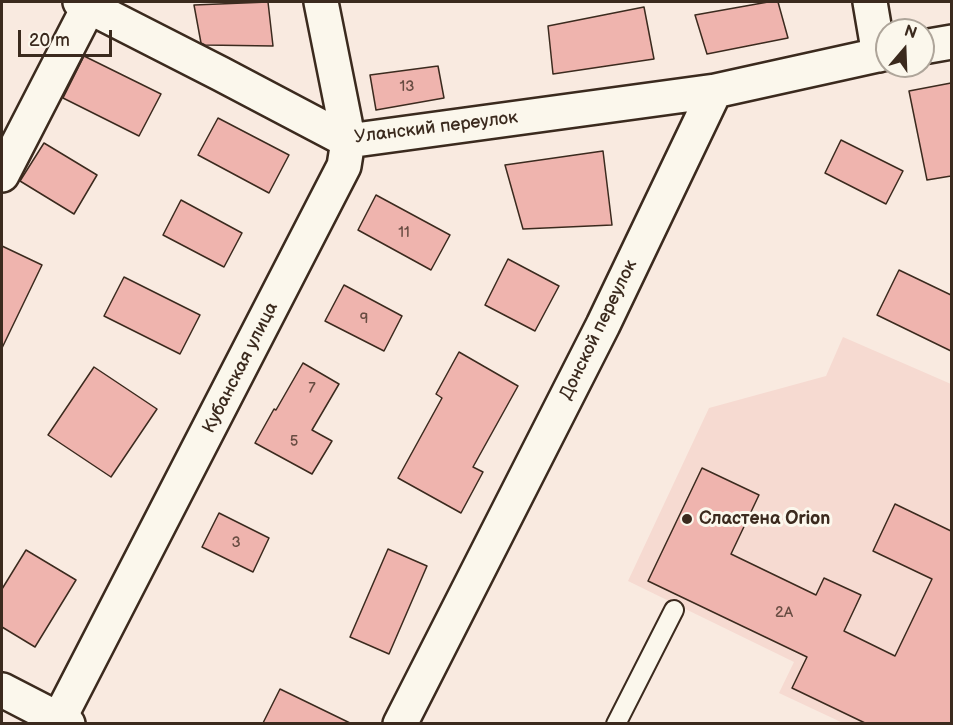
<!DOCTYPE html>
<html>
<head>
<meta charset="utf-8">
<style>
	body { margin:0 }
	#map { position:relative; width:953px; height:725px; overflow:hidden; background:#f9eae0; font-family:"Balsamiq Sans",sans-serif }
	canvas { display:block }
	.frame { position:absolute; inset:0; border:3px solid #3b2a1e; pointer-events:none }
	.north { position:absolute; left:875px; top:18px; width:60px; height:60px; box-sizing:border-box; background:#fbf7ec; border:2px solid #aea59a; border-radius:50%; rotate:19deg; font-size:16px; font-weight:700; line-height:24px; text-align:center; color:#3b2a1e }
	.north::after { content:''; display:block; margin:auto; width:21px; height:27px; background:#3b2a1e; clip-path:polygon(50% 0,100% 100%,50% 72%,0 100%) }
	.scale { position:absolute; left:18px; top:30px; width:94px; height:27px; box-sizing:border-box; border:3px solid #3b2a1e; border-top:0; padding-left:8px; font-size:18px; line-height:21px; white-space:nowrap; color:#3b2a1e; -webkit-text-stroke:4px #fbf7ec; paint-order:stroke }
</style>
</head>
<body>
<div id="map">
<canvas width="953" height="725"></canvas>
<div class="frame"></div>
<div class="north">N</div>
<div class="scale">20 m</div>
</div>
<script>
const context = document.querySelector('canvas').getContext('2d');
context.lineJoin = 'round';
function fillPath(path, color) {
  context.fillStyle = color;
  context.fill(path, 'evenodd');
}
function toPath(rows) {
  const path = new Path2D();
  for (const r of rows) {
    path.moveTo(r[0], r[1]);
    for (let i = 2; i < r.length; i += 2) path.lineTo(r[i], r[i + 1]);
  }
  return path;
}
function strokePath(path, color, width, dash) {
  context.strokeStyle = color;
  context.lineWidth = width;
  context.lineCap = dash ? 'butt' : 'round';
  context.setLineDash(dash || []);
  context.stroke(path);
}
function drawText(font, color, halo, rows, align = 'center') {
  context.font = font + ' "Balsamiq Sans",sans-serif';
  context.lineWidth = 6;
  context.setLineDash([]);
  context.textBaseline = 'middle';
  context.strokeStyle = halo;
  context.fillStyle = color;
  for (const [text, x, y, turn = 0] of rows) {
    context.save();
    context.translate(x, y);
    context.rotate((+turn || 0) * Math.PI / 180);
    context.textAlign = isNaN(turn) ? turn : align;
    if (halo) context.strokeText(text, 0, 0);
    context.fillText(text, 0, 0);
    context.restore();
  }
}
fillPath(toPath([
	[843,337,951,384,951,723,843,723,779,693,794,662,628,581,709,408,826,376]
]), '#f6dad1');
const building = toPath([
	[268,2,273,46,205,45,201,43,194,5,268,2],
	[768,2,778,2,788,38,707,54,695,15,768,2],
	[644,7,654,59,553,74,548,26,644,7],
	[84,56,161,94,139,136,63,98,84,56],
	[438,66,444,98,376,110,370,75,438,66],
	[951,83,951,176,927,180,909,91,951,83],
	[218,118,289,155,269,193,198,155,218,118],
	[841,140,903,171,886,204,825,173,841,140],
	[44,143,97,175,74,214,20,181,44,143],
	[603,151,612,225,523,229,505,165,603,151],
	[376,195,450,235,431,270,358,230,376,195],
	[181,200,242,233,224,267,163,235,181,200],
	[2,246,42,265,2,348,2,246],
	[508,259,559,286,535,331,485,305,508,259],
	[899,270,951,295,951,351,877,315,899,270],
	[124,277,200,315,180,354,104,316,124,277],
	[344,285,402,316,384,351,325,321,344,285],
	[459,352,518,386,473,467,483,472,461,513,398,478,442,398,436,394,459,352],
	[303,363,339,384,312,430,332,441,312,474,255,443,274,409,276,410,303,363],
	[94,367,157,409,111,477,48,435,94,367],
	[702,468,759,495,731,554,816,595,824,578,861,595,844,631,895,656,932,579,873,551,895,504,951,531,951,723,865,723,792,688,807,657,648,581,702,468],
	[219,513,269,538,253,572,202,547,219,513],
	[388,549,427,566,389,654,350,637,388,549],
	[26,550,76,580,35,647,2,627,2,589,26,550],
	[280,689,350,723,263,723,280,689]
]);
fillPath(building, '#efb4ae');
strokePath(building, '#3b2a1e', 1.5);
const service = toPath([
	[616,724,674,610]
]);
const minor = toPath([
	[80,2,221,74,348,141,715,91],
	[870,2,879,55],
	[923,47,952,42],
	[2,175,89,6],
	[59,719,344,166,348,141,345,122,321,2],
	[400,724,603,325,715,91,887,53]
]);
const tertiary = toPath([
	[2,690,68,724]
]);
strokePath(service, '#3b2a1e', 22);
strokePath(minor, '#3b2a1e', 38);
strokePath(tertiary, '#3b2a1e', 38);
strokePath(service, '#fbf7ec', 18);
strokePath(minor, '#fbf7ec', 33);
strokePath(tertiary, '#fbf7ec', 33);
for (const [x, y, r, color] of [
	[687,519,6,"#3b2a1e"]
]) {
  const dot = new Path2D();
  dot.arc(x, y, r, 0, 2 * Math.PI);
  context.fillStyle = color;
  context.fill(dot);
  strokePath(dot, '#fbf7ec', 2);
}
drawText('15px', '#684c42', null, [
	["13",407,87],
	["11",404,233],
	["9",364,319],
	["7",312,389],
	["5",294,442],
	["3",236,543],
	["2А",784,613]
]);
drawText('18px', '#3b2a1e', '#fbf7ec', [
	["Уланский переулок",436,128,-7],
	["Донской переулок",599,330,-64],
	["Кубанская улица",241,368,-63]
]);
drawText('bold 18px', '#3b2a1e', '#fbf7ec', [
	["Сластена Orion",699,519]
], 'left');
</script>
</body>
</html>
